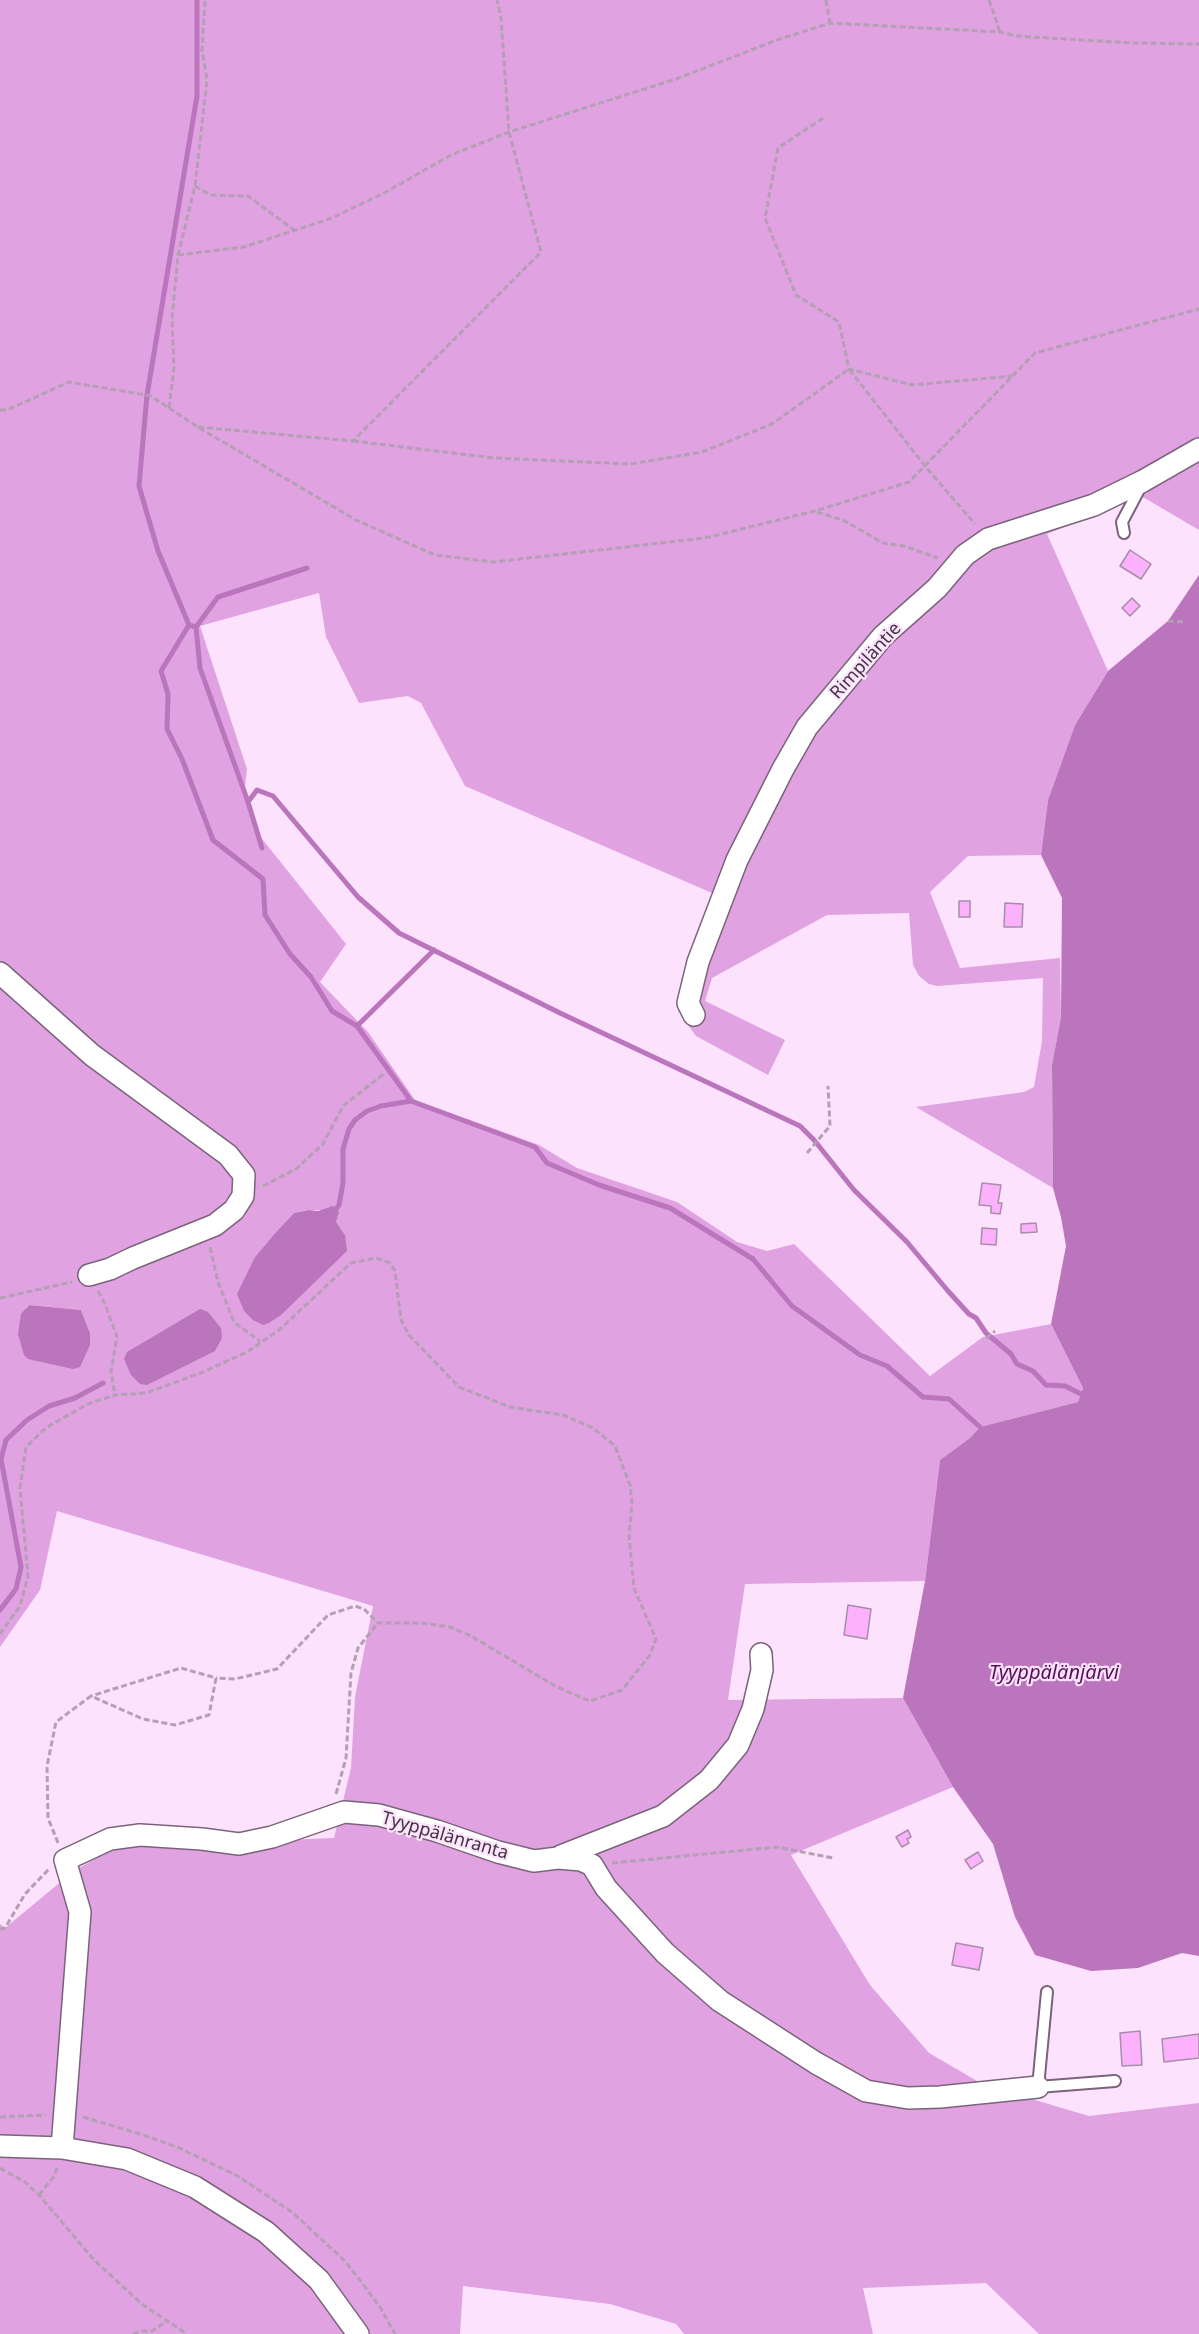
<!DOCTYPE html>
<html>
<head>
<meta charset="utf-8">
<style>
	body { margin:0 }
	canvas { display:block; background:#fde2fd }
</style>
</head>
<body>
<canvas width="1199" height="2334"></canvas>
<script>
const context = document.querySelector('canvas').getContext('2d');
context.lineJoin = 'round';
function fillPath(path, color) {
  context.fillStyle = color;
  context.fill(path, 'evenodd');
}
function toPath(rows) {
  const path = new Path2D();
  for (const r of rows) {
    path.moveTo(r[0], r[1]);
    for (let i = 2; i < r.length; i += 2) path.lineTo(r[i], r[i + 1]);
  }
  return path;
}
function strokePath(path, color, width, dash) {
  context.strokeStyle = color;
  context.lineWidth = width;
  context.lineCap = dash ? 'butt' : 'round';
  context.setLineDash(dash || []);
  context.stroke(path);
}
function drawText(font, color, halo, rows, align = 'center') {
  context.font = font + ' "Noto Sans",sans-serif';
  context.lineWidth = 4.5;
  context.setLineDash([]);
  context.textBaseline = 'middle';
  context.strokeStyle = halo;
  context.fillStyle = color;
  for (const [text, x, y, turn = 0] of rows) {
    context.save();
    context.translate(x, y);
    context.rotate((+turn || 0) * Math.PI / 180);
    context.textAlign = isNaN(turn) ? turn : align;
    if (halo) context.strokeText(text, 0, 0);
    context.fillText(text, 0, 0);
    context.restore();
  }
}
fillPath(toPath([
	[0,0,1199,0,1199,530,1141,496,1047,534,1108,671,1075,725,1048,800,1041,855,968,856,930,892,960,968,1060,958,1061,1017,1052,1065,1053,1188,916,1107,1024,1092,1034,1087,1042,1041,1043,978,937,986,929,984,919,976,913,965,909,913,827,915,712,978,705,1001,785,1040,768,1075,696,1036,678,1011,678,1002,712,893,465,786,421,703,408,696,359,703,326,637,319,593,200,626,247,769,245,786,259,835,346,944,320,982,368,1032,415,1100,539,1145,577,1168,677,1202,737,1242,767,1251,794,1244,930,1376,983,1337,1051,1324,1083,1388,1078,1402,980,1427,970,1438,940,1460,925,1581,745,1584,728,1700,903,1698,953,1787,791,1855,870,1985,929,2053,984,2085,1089,2116,1199,2103,1199,2334,1039,2334,986,2283,863,2288,873,2334,684,2334,676,2324,610,2304,463,2286,460,2334,0,2334,0,1924,5,1928,75,1870,117,1847,334,1838,351,1768,355,1697,373,1606,57,1511,40,1590,0,1647],
	[309,1210,323,1210,335,1222,345,1235,255,1257,276,1232,294,1213],
	[29,1305,81,1310,90,1333,90,1345,24,1355,26,1307]
]), '#e0a2e1');
fillPath(toPath([
	[1199,575,1199,1956,1182,1953,1138,1968,1091,1971,1035,1955,1015,1917,993,1844,953,1787,903,1698,925,1581,940,1460,970,1438,980,1427,1078,1402,1083,1388,1051,1324,1066,1246,1061,1217,1053,1188,1052,1065,1061,1017,1062,898,1041,855,1048,800,1075,725,1108,671,1168,621],
	[333,1206,339,1212,336,1222,345,1235,347,1251,281,1315,269,1323,263,1325,253,1320,244,1311,237,1294,255,1257,276,1232,294,1213,309,1210,318,1211],
	[29,1305,81,1310,90,1333,90,1345,80,1367,73,1369,28,1359,24,1355,18,1334,21,1314],
	[200,1309,208,1312,221,1328,222,1338,215,1351,147,1385,140,1384,131,1375,124,1359,127,1352]
]), '#ba75bc');
strokePath(toPath([
	[197,0,197,96,147,395,139,486,158,551,189,625,196,627,200,668,248,802,257,790,273,796,358,897,399,933,560,1013,800,1126,814,1140,854,1190,907,1242,948,1291,969,1314,976,1318,986,1333,1011,1354,1017,1364,1033,1371,1046,1385,1065,1386,1081,1394],
	[189,625,161,671,168,694,167,729,182,759,213,840,263,879,265,915,290,954,311,977,332,1011,357,1026],
	[196,627,218,597,307,568],
	[248,802,262,848],
	[411,1101,357,1026,434,950],
	[336,1209,339,1205,343,1183,343,1149,349,1129,355,1120,367,1111,381,1106,411,1101,535,1147,547,1163,599,1185,670,1208,753,1259,792,1306,860,1355,887,1366,923,1397,949,1399,980,1427],
	[0,1610,16,1589,21,1567,1,1459,6,1440,27,1420,49,1406,75,1398,103,1383]
]), '#ba75bc', 5);
const building = toPath([
	[1130,550,1151,564,1141,579,1120,566,1130,550],
	[1132,598,1140,606,1130,616,1122,608,1132,598],
	[959,901,970,901,970,917,959,917,959,901],
	[1005,903,1023,904,1022,927,1004,927,1005,903],
	[982,1183,1001,1185,998,1203,1002,1203,1000,1214,991,1213,991,1206,979,1205,982,1183],
	[1036,1223,1037,1232,1021,1233,1021,1224,1036,1223],
	[982,1228,997,1229,996,1245,981,1244,982,1228],
	[848,1605,871,1609,867,1639,844,1635,848,1605],
	[908,1830,911,1837,907,1839,909,1843,902,1847,896,1837,908,1830],
	[978,1852,983,1861,971,1869,965,1860,978,1852],
	[956,1943,983,1948,979,1970,952,1965,956,1943],
	[1140,2031,1142,2065,1122,2066,1120,2033,1140,2031],
	[1199,2034,1199,2058,1164,2062,1162,2039,1199,2034]
]);
fillPath(building, '#fbb1fc');
strokePath(building, '#a78ea7', 1.5);
const service = toPath([
	[1124,533,1122,522,1142,484],
	[1047,1992,1038,2087,1115,2081]
]);
const minor = toPath([
	[0,973,92,1055,228,1155,244,1175,243,1196,234,1210,215,1225,133,1258,110,1269,89,1275],
	[694,1015,688,1003,698,962,737,860,783,769,807,727,883,636,937,588,965,555,988,539,1094,505,1143,481,1199,449],
	[561,1856,663,1816,709,1780,738,1745,753,1709,762,1670,761,1654],
	[0,2146,62,2148,127,2159,195,2187,266,2232,319,2280,358,2334],
	[62,2148,80,1912,65,1860,110,1839,140,1835,202,1839,239,1844,272,1837,344,1812,379,1815,437,1831,498,1852,534,1861,558,1858,581,1860,592,1865,606,1888,665,1953,720,2001,816,2063,866,2091,908,2098,940,2097,1038,2087]
]);
strokePath(service, '#7b637b', 14);
strokePath(minor, '#7b637b', 24);
strokePath(toPath([
	[826,0,830,23],
	[989,0,1000,32],
	[823,118,778,148,765,218,796,295,839,322,849,369,912,385,1012,376],
	[195,186,211,195,248,196,294,230],
	[178,255,244,247,332,218,386,192,451,155,509,132,676,79,777,40,830,23,1000,32,1016,36,1132,43,1199,44],
	[169,408,174,368,172,319,178,255,195,186,207,80,202,50,205,0],
	[0,410,7,410,69,382,151,396,196,426,356,520,435,555,493,562,705,538,815,511,909,482,1035,353,1199,309],
	[198,427,353,441,541,252,509,132,501,18,497,0],
	[353,441,494,458,630,464,702,452,772,424,849,369,925,466,975,524],
	[817,512,845,521,883,543,904,546,938,558],
	[1168,621,1186,622],
	[807,1153,830,1126,828,1086],
	[263,1186,296,1169,323,1144,343,1106,385,1073],
	[210,1247,218,1282,234,1322,260,1341],
	[98,1291,105,1304,117,1337,111,1371,115,1395],
	[0,1298,72,1282],
	[986,1338,995,1331],
	[0,1634,20,1606,28,1576,20,1488,26,1447,47,1427,88,1404,115,1395,146,1393,203,1372,247,1352,279,1330,351,1263,376,1258,390,1263,395,1271,401,1320,409,1335,459,1387,510,1407,563,1415,593,1428,615,1446,630,1485,632,1503,629,1536,634,1588,656,1639,650,1655,622,1690,590,1701,557,1687,471,1636,450,1627,421,1623,378,1623,364,1609,355,1606,328,1615,277,1669,235,1679,216,1678],
	[336,1794,346,1758,351,1673,358,1648,378,1623],
	[58,1843,48,1818,47,1766,56,1722,91,1696,143,1719,175,1725,209,1715,216,1678,181,1668,91,1696],
	[612,1863,777,1847,833,1858],
	[0,1929,5,1928,25,1894,49,1869],
	[0,2117,46,2115],
	[83,2117,137,2133,177,2147,236,2175,292,2212,346,2262,380,2307,395,2334],
	[0,2168,25,2182,39,2195,94,2260,143,2305,187,2334],
	[39,2195,55,2175,57,2167],
	[133,2334,142,2331,152,2331,167,2321]
]), '#b49fb4', 3, [6, 3]);
strokePath(service, '#fff', 10);
strokePath(minor, '#fff', 21);
drawText('18px', '#403540', '#fde2fd', [
	["Rimpiläntie",866,661,-48],
	["Tyyppälänranta",445,1836,16]
]);
drawText('italic 20px', '#521255', '#fde2fd', [
	["Tyyppälänjärvi",1054,1673]
]);
</script>
</body>
</html>
